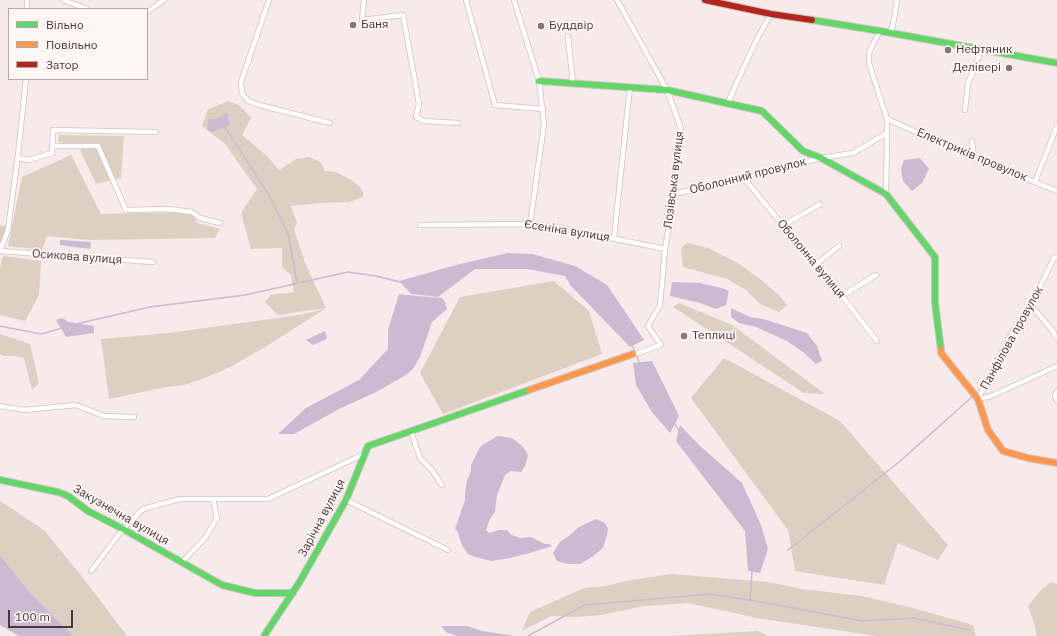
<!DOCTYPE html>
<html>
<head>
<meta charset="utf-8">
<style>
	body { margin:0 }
	#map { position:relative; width:1057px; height:636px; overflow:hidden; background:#f7eaea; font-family:"IBM Plex Sans",sans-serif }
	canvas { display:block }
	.legend { position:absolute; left:8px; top:8px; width:140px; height:72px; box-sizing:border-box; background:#fef6f6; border:1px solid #b5aaaa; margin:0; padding:5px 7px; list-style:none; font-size:12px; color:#483839 }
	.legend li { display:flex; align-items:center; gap:8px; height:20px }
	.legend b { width:20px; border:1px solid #b5aaaa }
	.scale { position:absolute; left:8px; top:610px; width:65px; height:18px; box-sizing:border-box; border:2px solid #483839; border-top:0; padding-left:5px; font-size:12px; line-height:14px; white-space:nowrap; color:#483839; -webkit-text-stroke:3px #fef6f6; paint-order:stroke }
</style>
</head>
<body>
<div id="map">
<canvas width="1057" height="636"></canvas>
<ul class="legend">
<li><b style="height:5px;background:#63d668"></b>Вільно</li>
<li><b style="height:5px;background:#ff974d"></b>Повільно</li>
<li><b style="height:5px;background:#b3261e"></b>Затор</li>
</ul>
<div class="scale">100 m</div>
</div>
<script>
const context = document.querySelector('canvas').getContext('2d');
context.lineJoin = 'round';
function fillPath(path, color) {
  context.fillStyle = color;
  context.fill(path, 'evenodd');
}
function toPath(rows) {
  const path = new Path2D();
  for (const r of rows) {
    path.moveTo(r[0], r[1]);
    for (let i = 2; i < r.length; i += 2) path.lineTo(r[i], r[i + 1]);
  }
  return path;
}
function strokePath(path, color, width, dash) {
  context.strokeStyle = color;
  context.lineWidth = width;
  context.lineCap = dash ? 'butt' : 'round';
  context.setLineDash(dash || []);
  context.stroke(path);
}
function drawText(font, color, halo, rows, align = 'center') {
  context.font = font + ' "IBM Plex Sans",sans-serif';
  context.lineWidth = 3.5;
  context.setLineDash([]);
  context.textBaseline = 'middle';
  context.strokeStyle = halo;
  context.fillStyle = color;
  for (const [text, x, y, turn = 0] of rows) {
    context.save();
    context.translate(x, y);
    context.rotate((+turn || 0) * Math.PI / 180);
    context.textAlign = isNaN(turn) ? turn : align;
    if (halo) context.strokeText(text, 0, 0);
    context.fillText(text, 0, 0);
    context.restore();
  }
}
fillPath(toPath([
	[229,101,240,106,251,118,242,135,266,155,279,170,296,159,309,157,320,162,325,171,336,172,351,180,359,186,363,192,363,197,349,202,321,203,291,206,297,223,294,229,305,263,326,308,278,315,265,302,271,295,294,292,291,275,282,267,282,248,251,249,241,213,257,189,225,144,202,126,208,109],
	[59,135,124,136,121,178,96,184,78,145,58,142],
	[71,155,101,214,192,212,197,223,220,229,215,238,89,240,47,236,42,250,8,246,22,177],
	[0,225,5,226,5,232,0,251],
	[687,243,708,248,738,263,760,279,780,296,787,305,779,312,760,304,746,290,727,279,683,267,681,248],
	[3,256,41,261,39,295,25,321,0,315,0,267],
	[554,281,589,311,602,354,443,414,420,373,460,297],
	[679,303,732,325,825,394,804,393,673,307],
	[325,309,270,344,232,366,205,378,184,385,166,387,109,399,101,339,169,333,299,315],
	[0,334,30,344,39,383,32,390,24,358,14,356,4,356,0,354],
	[724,358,840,421,948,545,938,560,898,543,884,585,795,571,788,530,691,398],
	[0,501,45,531,87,583,127,636,73,636,27,589,0,555],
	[672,574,768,582,802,589,862,596,913,608,973,625,976,636,876,636,757,618,688,603,644,606,601,615,577,617,551,616,522,631,530,612,584,588,606,586,631,580],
	[1051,582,1057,584,1057,636,1037,636,1035,626,1028,606,1041,590],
	[758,631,769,636,669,636]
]), '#ddcfc1');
fillPath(toPath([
	[227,113,230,125,212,132,207,129,209,119,216,119],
	[920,158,929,169,922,183,912,191,903,181,901,169,904,160],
	[60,240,91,242,90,249,60,245],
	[508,253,532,254,575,266,607,285,644,340,630,347,571,286,565,276,527,269,475,269,438,297,411,294,399,281,460,264],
	[672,282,700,283,725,289,729,291,726,305,716,309,700,303,670,296],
	[399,294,406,295,442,298,445,302,447,309,432,322,420,357,413,369,406,375,376,392,339,409,294,434,278,434,306,408,359,380,388,349,388,330],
	[731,308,750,317,763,319,807,333,817,346,822,361,816,364,803,352,787,341,756,327,739,323,731,317],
	[62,318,69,322,94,326,94,333,66,337,56,320],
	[325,331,327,339,313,345,306,340],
	[652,361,679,416,670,433,652,412,636,385,633,363],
	[680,425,699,445,742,483,761,525,768,549,760,573,748,571,745,531,676,441],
	[498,436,512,438,521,445,526,451,528,456,525,466,521,472,511,471,505,475,497,495,495,512,490,519,486,530,489,533,499,530,507,530,511,535,521,538,531,537,545,544,550,544,552,546,530,553,510,558,491,561,475,557,468,554,463,547,460,540,458,532,455,529,465,500,465,493,467,481,471,471,471,465,480,447,484,444],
	[596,519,605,523,608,529,607,535,603,548,592,557,580,564,568,564,557,561,553,553,559,543,570,535,579,527],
	[0,555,27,589,73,636,19,636,0,625],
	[441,626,467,626,482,631,515,636,457,636,446,632]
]), '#cabad2');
strokePath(toPath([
	[225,127,269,195,288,233,297,284],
	[76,324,150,307,245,295,348,272,376,276,400,282],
	[0,326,41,334,62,328],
	[632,345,640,364],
	[674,422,679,431],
	[788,550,899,462,972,397],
	[752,571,750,600,862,621,914,618,969,630],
	[528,636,585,605,711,594,749,600]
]), '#cabad2', 1.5);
const street = toPath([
	[63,0,87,9],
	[269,0,241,82,242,93,248,101,259,105,330,123],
	[364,0,362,20,403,15,419,104,416,117,423,121,458,123],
	[466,0,495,105,543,109],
	[514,0,539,81,544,125,530,224],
	[617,0,667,90,681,128,674,194,665,249,660,305,648,326,661,345,638,353],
	[27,9,27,0],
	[147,12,164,0],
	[891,33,894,19,897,0],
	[568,37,573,83],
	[728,103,742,71,758,37,771,14],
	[965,110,968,83,974,70,981,49],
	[887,119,974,158,1057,191],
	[972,141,974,158],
	[53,146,98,146,126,210,168,209,192,212,200,218,220,223],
	[18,158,29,160,52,153,53,130,156,132],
	[744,178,815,265,842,296,877,341],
	[1035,182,1057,126],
	[674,194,744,178,821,158,853,153,887,133,887,119,869,63,869,54,872,46,880,31],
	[886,194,887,133],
	[420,225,530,224,567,229,665,249],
	[782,226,820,204],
	[614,238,630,87],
	[0,251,8,230,18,154,26,79],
	[0,251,153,262],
	[815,265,839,246],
	[842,296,876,275],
	[1031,305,1052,330,1057,338],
	[1057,391,1055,395,1057,401],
	[978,399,1013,331,1031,305,1054,258,1057,257],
	[978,399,991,396,1057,366],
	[0,406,24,410,76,405,104,416,134,417],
	[411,431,420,458,431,469,442,485],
	[346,500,448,550],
	[182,562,205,538,217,518,213,499],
	[91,571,123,529,143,509,180,499,268,499,364,454]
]);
const fast = toPath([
	[812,20,880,31,1057,63],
	[539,81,667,90,762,111,803,151,821,158,886,194,935,257,935,303,941,350],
	[0,480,58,492,68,496,88,511,123,529,222,585,255,593,293,593],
	[264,636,299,583,346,500,368,446,529,390]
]);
const slow = toPath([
	[941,350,941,353,978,399,988,430,1003,451,1028,458,1057,463],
	[529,390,633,354]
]);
const jam = toPath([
	[705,0,771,14,812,20]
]);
strokePath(street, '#d0c3c4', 6);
strokePath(fast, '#d0c3c4', 8);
strokePath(slow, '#d0c3c4', 8);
strokePath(jam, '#d0c3c4', 8);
strokePath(street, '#fefcfc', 4.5);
strokePath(fast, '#63d668', 6);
strokePath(slow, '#ff974d', 6);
strokePath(jam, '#b3261e', 6);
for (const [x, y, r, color] of [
	[353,25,4,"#857677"],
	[541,26,4,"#857677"],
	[948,50,4,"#857677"],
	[1009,68,4,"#857677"],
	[684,336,4,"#857677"]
]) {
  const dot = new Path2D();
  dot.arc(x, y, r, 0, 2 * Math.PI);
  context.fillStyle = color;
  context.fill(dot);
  strokePath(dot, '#fef6f6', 1.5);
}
drawText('12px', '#483839', '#fef6f6', [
	["Баня",361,25],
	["Буддвір",549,26],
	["Нефтяник",956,50],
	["Делівері",1001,68,"right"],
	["Теплиці",692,336]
], 'left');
drawText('12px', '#483839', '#fef6f6', [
	["Електриків провулок",972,155,23],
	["Оболонний провулок",748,176,-14],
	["Лозівська вулиця",674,180,-83],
	["Єсеніна вулиця",567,231,9],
	["Осикова вулиця",77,257,4],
	["Оболонна вулиця",811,259,50],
	["Панфілова провулок",1012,338,-61],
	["Закузнечна вулиця",121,515,30],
	["Зарічна вулиця",322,518,-62]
]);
</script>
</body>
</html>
